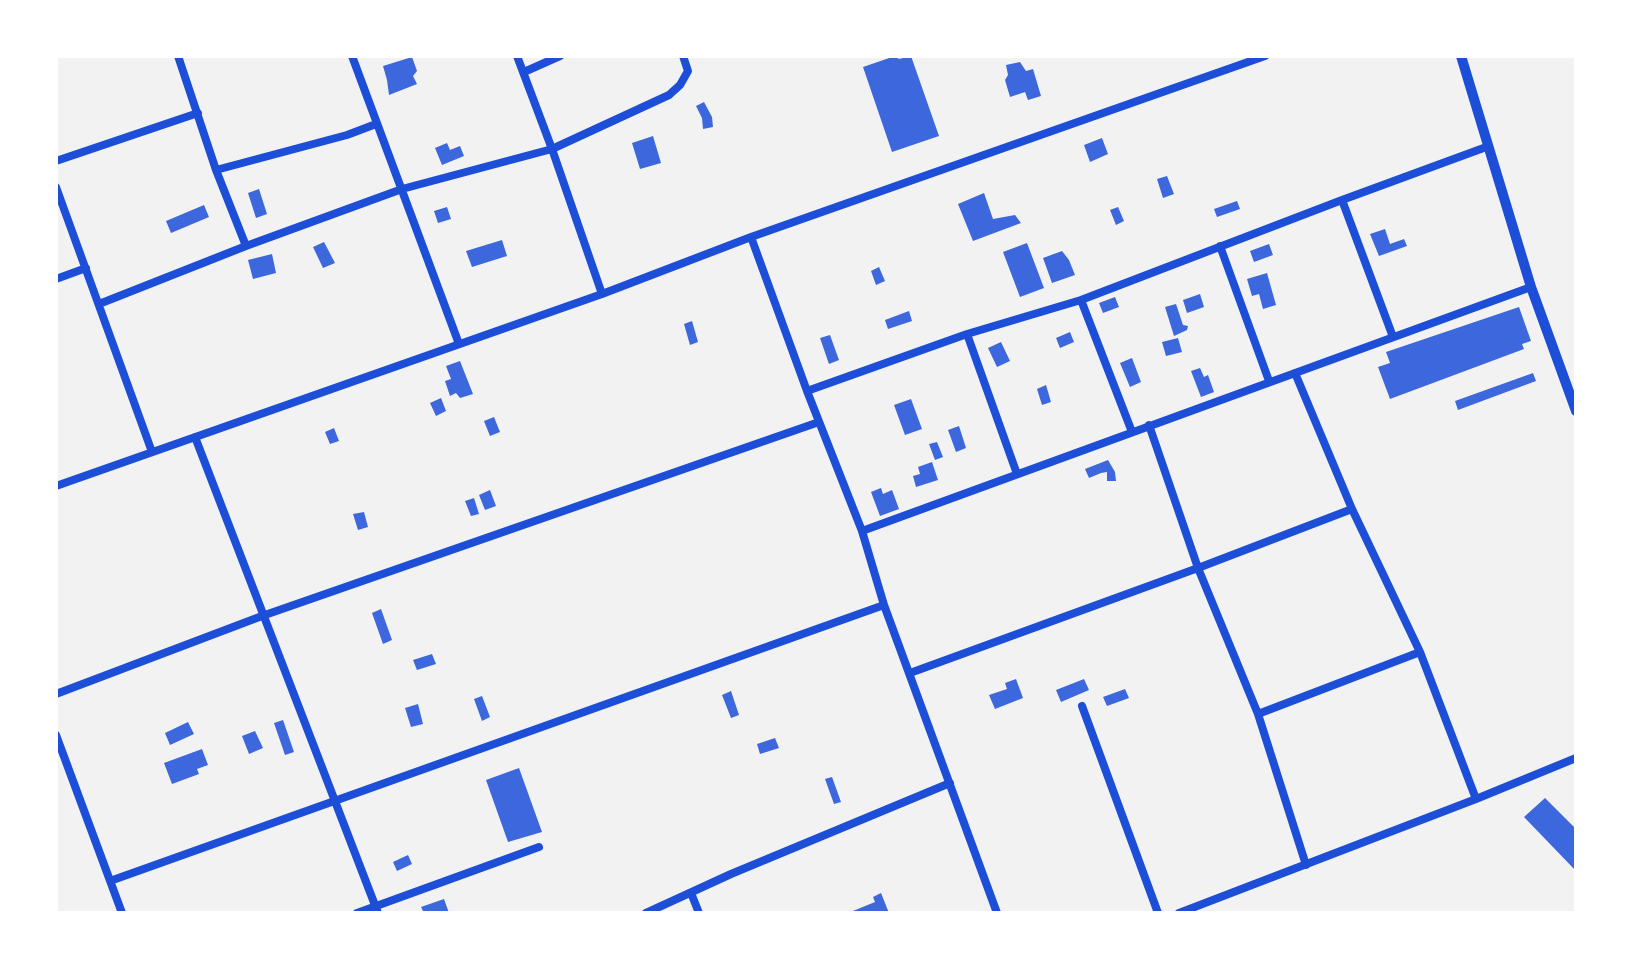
<!DOCTYPE html>
<html>
<head>
<meta charset="utf-8">
<style>
	body { margin:0 }
	#map { position:relative; width:1632px; height:969px; overflow:hidden; background:#f2f2f2; font-family:"Roboto Serif",serif }
	canvas { display:block }
	.frame { position:absolute; inset:0; border:58px solid #fff; pointer-events:none }
</style>
</head>
<body>
<div id="map">
<canvas width="1632" height="969"></canvas>
<div class="frame"></div>
</div>
<script>
const context = document.querySelector('canvas').getContext('2d');
context.lineJoin = 'round';
function fillPath(path, color) {
  context.fillStyle = color;
  context.fill(path, 'evenodd');
}
function toPath(rows) {
  const path = new Path2D();
  for (const r of rows) {
    path.moveTo(r[0], r[1]);
    for (let i = 2; i < r.length; i += 2) path.lineTo(r[i], r[i + 1]);
  }
  return path;
}
function strokePath(path, color, width, dash) {
  context.strokeStyle = color;
  context.lineWidth = width;
  context.lineCap = dash ? 'butt' : 'round';
  context.setLineDash(dash || []);
  context.stroke(path);
}
fillPath(toPath([
	[895,56,899,59,911,56,939,136,892,152,863,67],
	[412,57,417,71,413,76,417,84,389,95,387,80,383,66],
	[1020,62,1026,71,1033,69,1041,96,1028,100,1025,92,1010,97,1005,80,1008,75,1006,65],
	[704,102,712,117,713,127,703,129,702,118,696,106],
	[653,136,661,163,640,169,632,143],
	[1102,138,1108,154,1090,162,1084,145],
	[447,143,450,150,460,146,464,156,442,165,435,148],
	[1167,176,1174,194,1163,198,1157,179],
	[259,189,267,214,256,218,248,193],
	[984,193,993,219,1015,215,1021,223,973,241,958,204],
	[1237,201,1240,209,1217,217,1214,209],
	[204,205,209,217,171,233,166,221],
	[447,207,451,219,438,223,434,211],
	[1118,207,1124,221,1116,225,1110,210],
	[1385,229,1390,244,1404,239,1407,246,1379,256,1370,234],
	[502,240,507,256,472,267,466,251],
	[324,242,335,263,323,268,313,247],
	[1027,243,1044,288,1020,297,1003,252],
	[1269,244,1273,255,1254,262,1250,251],
	[1062,251,1069,260,1075,275,1052,283,1043,258],
	[272,254,276,273,253,279,248,260],
	[879,267,885,281,876,285,871,271],
	[1267,273,1276,305,1263,309,1259,294,1252,296,1247,279],
	[1200,294,1204,307,1187,313,1183,300],
	[1115,297,1119,307,1103,313,1099,303],
	[1176,304,1183,325,1188,326,1187,330,1174,336,1165,307],
	[1519,307,1531,341,1522,344,1524,349,1390,399,1378,367,1390,363,1386,352],
	[909,311,912,321,888,329,885,320],
	[692,321,698,342,690,345,684,324],
	[1070,332,1074,342,1060,348,1056,338],
	[830,335,839,360,829,364,820,338],
	[1178,338,1182,352,1166,356,1162,342],
	[1001,342,1010,361,997,367,988,348],
	[1132,358,1141,382,1130,387,1120,363],
	[460,361,473,394,460,398,456,393,450,396,445,381,451,379,446,366],
	[1200,368,1204,377,1208,375,1214,392,1201,397,1191,371],
	[1533,373,1536,381,1458,410,1455,401],
	[1046,385,1051,402,1042,405,1037,389],
	[441,398,446,411,436,416,430,403],
	[911,399,922,429,905,435,894,405],
	[494,417,500,432,490,436,484,421],
	[959,426,966,448,956,452,948,430],
	[334,428,339,441,330,444,325,432],
	[937,442,943,457,935,460,929,444],
	[1108,460,1115,472,1116,481,1107,481,1107,472,1101,473,1089,478,1085,469],
	[932,462,938,480,916,487,913,476,920,474,918,467],
	[881,488,883,494,892,490,899,509,880,516,871,492],
	[490,490,496,506,485,510,479,495],
	[474,498,479,514,471,516,465,501],
	[364,512,368,527,358,530,353,514],
	[381,609,392,640,383,644,372,613],
	[432,654,436,664,417,670,413,660],
	[1016,679,1023,698,995,709,989,695,1007,689,1005,683],
	[1084,679,1089,690,1061,702,1056,690],
	[1125,689,1129,698,1107,706,1103,697],
	[731,691,739,715,731,718,722,695],
	[482,696,490,717,482,721,474,699],
	[418,704,423,724,411,727,405,708],
	[283,720,294,752,285,755,274,723],
	[188,722,194,734,170,745,165,733],
	[255,731,263,748,249,754,242,736],
	[775,738,779,748,760,754,757,744],
	[202,749,208,765,197,769,199,774,172,784,164,763],
	[519,768,542,832,508,842,486,780],
	[832,777,841,802,834,804,825,779],
	[1545,798,1576,829,1576,871,1524,817],
	[408,855,412,864,397,871,393,862],
	[881,893,889,913,848,913,875,902,873,897],
	[444,899,449,913,424,913,421,907]
]), '#3d67dc');
strokePath(toPath([
	[178,56,216,170,246,246],
	[352,56,459,344],
	[517,56,552,149,602,294],
	[524,72,560,56],
	[56,161,198,113],
	[216,170,347,135,376,124],
	[56,187,152,452],
	[1342,200,1393,337],
	[751,237,807,391,862,531,884,605,997,913],
	[1220,246,1269,381],
	[56,279,86,268],
	[1081,300,1132,432],
	[99,304,246,246,402,189,552,149,669,95,680,85,688,71,683,56],
	[967,334,1017,474],
	[1295,373,1352,509,1420,652,1476,799],
	[807,391,967,334,1081,300,1342,200,1489,146],
	[1149,425,1198,568,1258,714,1306,865],
	[195,437,378,913],
	[56,486,602,294,751,237,1265,56],
	[862,531,1531,287],
	[910,673,1198,568,1352,509],
	[56,694,262,616,819,422],
	[1082,706,1158,913],
	[1258,714,1420,652],
	[56,735,122,913],
	[110,881,884,605],
	[691,893,699,913],
	[357,913,539,847],
	[646,913,731,874,950,783],
	[1179,913,1476,799,1576,758]
]), '#1d4ed8', 8);
strokePath(toPath([
	[1461,56,1531,287,1576,411]
]), '#1d4ed8', 10);
</script>
</body>
</html>
